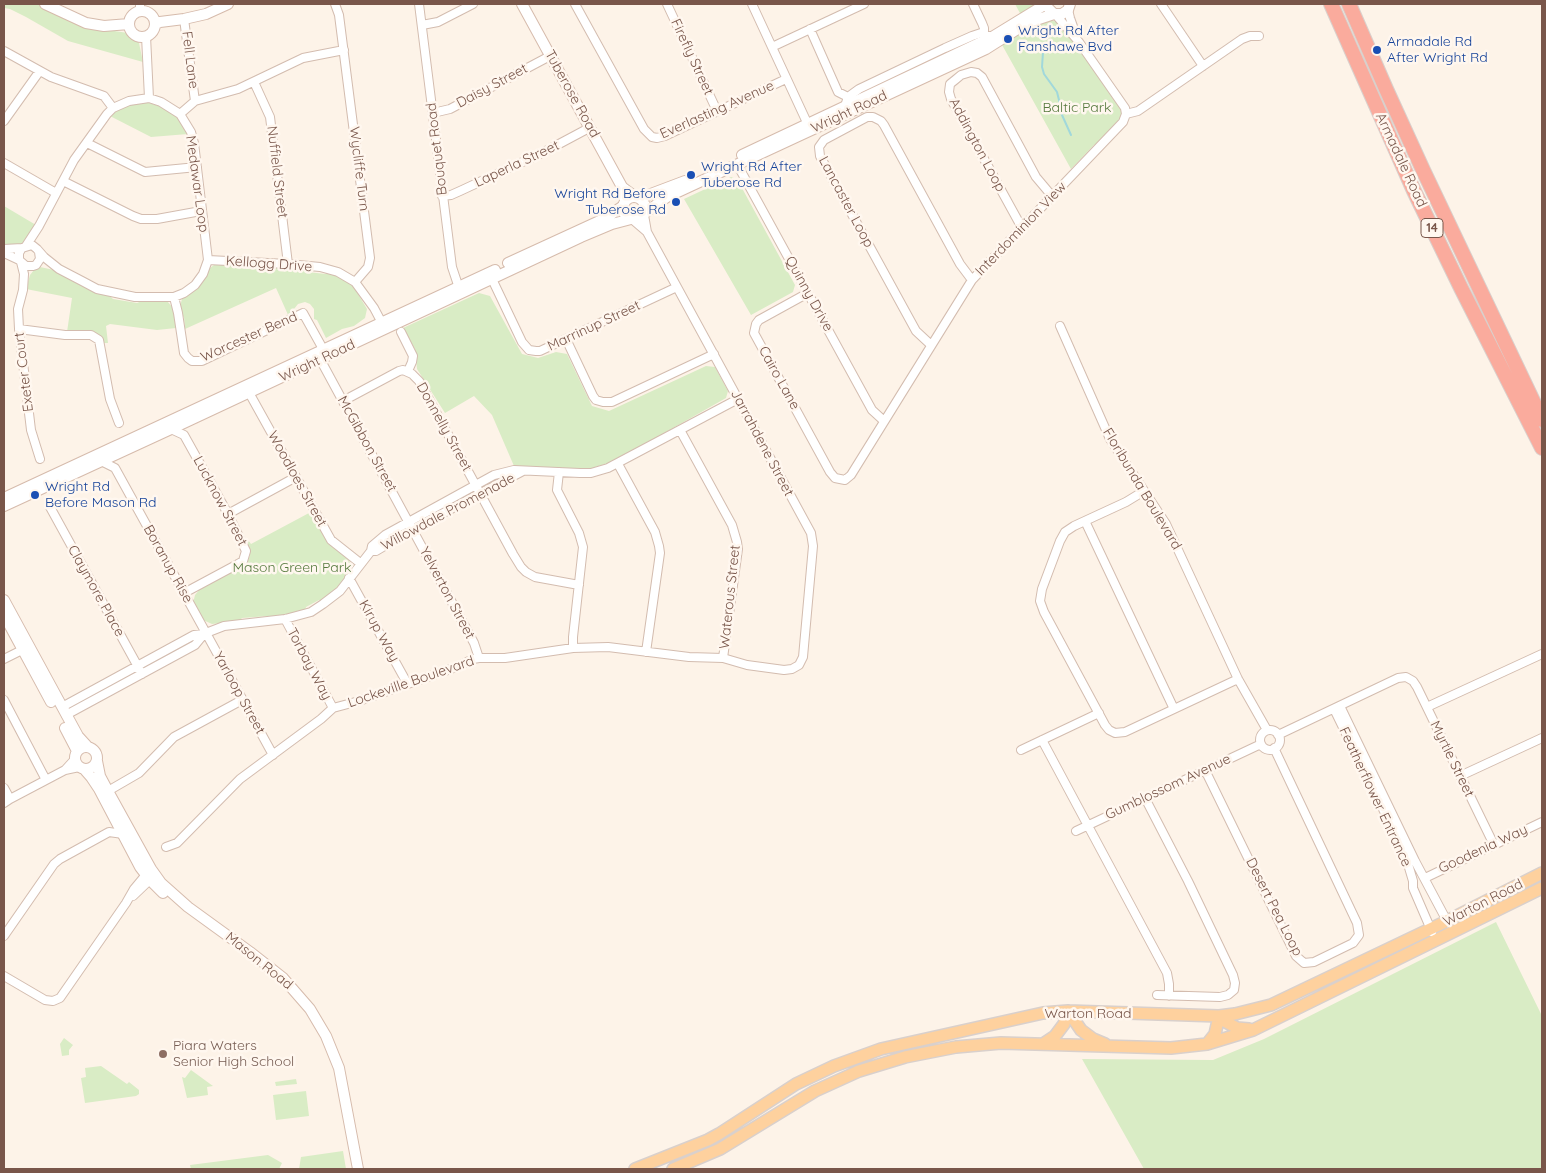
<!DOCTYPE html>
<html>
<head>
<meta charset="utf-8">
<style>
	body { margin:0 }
	#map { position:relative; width:1546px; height:1173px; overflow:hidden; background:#fdf3e8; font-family:Quicksand,sans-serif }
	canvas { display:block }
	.frame { position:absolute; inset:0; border:5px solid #79564a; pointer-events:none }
</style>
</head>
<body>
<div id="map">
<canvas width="1546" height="1173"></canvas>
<div class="frame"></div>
</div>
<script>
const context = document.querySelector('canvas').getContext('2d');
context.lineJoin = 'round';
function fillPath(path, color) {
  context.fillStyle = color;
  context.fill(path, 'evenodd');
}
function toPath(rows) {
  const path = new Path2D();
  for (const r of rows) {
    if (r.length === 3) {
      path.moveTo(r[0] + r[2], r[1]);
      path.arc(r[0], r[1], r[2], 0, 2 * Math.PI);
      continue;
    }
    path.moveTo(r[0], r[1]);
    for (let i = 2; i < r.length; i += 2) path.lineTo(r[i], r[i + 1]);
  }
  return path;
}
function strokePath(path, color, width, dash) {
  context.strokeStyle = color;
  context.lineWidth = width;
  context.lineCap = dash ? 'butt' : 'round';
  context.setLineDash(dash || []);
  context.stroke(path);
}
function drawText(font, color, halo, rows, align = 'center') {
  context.font = font + ' Quicksand,sans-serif';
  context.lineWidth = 5;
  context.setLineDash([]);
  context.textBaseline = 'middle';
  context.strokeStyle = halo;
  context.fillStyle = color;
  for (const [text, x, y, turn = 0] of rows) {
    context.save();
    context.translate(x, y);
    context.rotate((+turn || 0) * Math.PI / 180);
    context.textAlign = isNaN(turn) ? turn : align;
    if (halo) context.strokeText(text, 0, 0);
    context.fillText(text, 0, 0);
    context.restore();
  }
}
fillPath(toPath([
	[4,4,40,4,94,28,128,33,134,36,139,43,143,62,68,41,26,17,10,9,4,8],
	[1015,4,1042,4,1021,15],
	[1050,19,1058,23,1074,42,1120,105,1122,111,1121,119,1114,128,1110,129,1101,139,1100,143,1094,145,1071,169,1001,43,1024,28],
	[140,102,149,103,162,107,176,116,181,121,188,134,151,137,110,116,121,108],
	[731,177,737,179,795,285,793,292,751,315,684,199],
	[4,206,36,225,23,244,20,246,4,247],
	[221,264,232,265,235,268,261,269,264,267,304,270,307,272,326,274,330,273,337,275,355,287,358,294,367,309,365,318,354,326,342,329,326,338,317,320,314,319,314,309,310,304,305,302,298,304,294,309,293,314,289,317,276,288,185,329,184,317,181,315,180,306,182,299,205,276,210,268,214,265],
	[40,267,54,270,92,290,110,296,113,299,137,303,142,301,167,301,174,309,176,328,157,330,110,324,106,326,108,343,104,343,101,337,95,333,67,332,72,298,26,289,30,275,34,270],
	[479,293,490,296,522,354,538,358,556,352,567,354,592,406,609,411,706,366,715,367,728,391,726,398,615,461,589,469,514,466,492,415,474,396,445,413,417,369,415,349,403,328],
	[309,513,313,514,326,539,333,547,348,559,351,564,350,572,339,587,323,601,319,600,306,607,305,610,300,613,271,618,268,616,242,618,239,621,212,624,203,620,193,603,195,595,200,589,247,563,250,555,250,549,247,543,248,540,251,544],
	[1496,922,1542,1016,1542,1169,1144,1169,1082,1059,1213,1060,1264,1039],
	[64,1038,73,1045,69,1050,69,1055,62,1056,60,1044],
	[101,1066,127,1084,129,1082,139,1090,139,1094,136,1096,85,1103,81,1078,86,1077,85,1068],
	[191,1070,213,1086,207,1087,208,1095,187,1098,182,1077,185,1078],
	[296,1079,297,1084,276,1086,275,1082],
	[306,1091,309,1116,276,1120,273,1095],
	[343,1151,346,1169,299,1169,301,1157],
	[268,1155,282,1163,279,1169,191,1169,190,1165]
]), '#d9ecc5');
strokePath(toPath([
	[1043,52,1042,67,1044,74,1057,92,1059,100,1062,115,1071,135]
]), '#a1d8db', 2);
const street = toPath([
	[140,4,140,10],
	[335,4,339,15,370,258,368,267,355,282],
	[419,4,452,267,460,291],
	[575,4,644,129,652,137,657,138,665,136,786,79],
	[667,4,717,111],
	[752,4,810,129],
	[973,4,982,23,984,28,984,33],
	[1161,4,1203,66],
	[1068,10,1070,18,1076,35],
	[1055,14,1079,42,1125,108,1126,114],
	[184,19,195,101],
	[422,25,438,22,473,4],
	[810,29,838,92,848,97],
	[146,36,149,98],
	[772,47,864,4],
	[4,51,51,77,104,96,113,108],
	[254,82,270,117,288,264],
	[845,106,848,97,859,89,945,48,972,36,981,33,992,37],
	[433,113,450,109,550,56],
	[180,114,195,101,238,89,303,58,344,50],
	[4,121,39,72],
	[87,143,145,172,197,167],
	[4,163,56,193],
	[737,164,872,410,884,421],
	[63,181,133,216,141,219,157,219,201,211],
	[621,185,637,197],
	[621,185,624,195,624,204],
	[442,196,451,195,460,191,544,152,589,128],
	[633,220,647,232],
	[1022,228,951,99,949,92,950,84,955,80,961,75,971,72,977,73,982,77,1036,177,1052,196],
	[26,246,39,226,74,160,107,114,113,108,129,101,149,98,161,102,180,114,191,132,194,143,208,260,203,274,195,285,184,293,174,297,135,297,97,289,82,281,59,269,44,257,37,249,32,245,22,248,19,253,19,260,26,266,33,266,36,265,40,259,39,252],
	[4,249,22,248],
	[4,253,19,260],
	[208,260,288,264,320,267,338,272,355,282,374,308,383,325],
	[21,262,24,274,23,290,18,309,19,329,31,430,40,459],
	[492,279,522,342,529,350,536,351,540,351,677,287],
	[808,293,759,320,756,324,754,333,830,472,835,478,845,480,851,475,972,280,1123,122,1126,114,1138,111,1242,39,1250,36,1259,36],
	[174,297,178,313,184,353,188,358,192,361,202,361,303,313,323,349],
	[1060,326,1110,439,1166,524,1238,679,1267,730],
	[19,329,65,335,91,335,99,340,110,399,119,423],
	[401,332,413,356,412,362,408,371],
	[566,339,593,396,596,400,603,402,612,402,714,354],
	[931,345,916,331,820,156,819,147,824,140,867,117,873,117,881,121,884,125,960,264,972,280],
	[320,359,474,643,479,658],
	[247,389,331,540,360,563],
	[343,401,399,371,403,370,412,374,419,381,513,554,521,567,526,572,535,577,579,585],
	[171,429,184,435,228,514,246,551,243,561,238,564,184,593],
	[680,430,732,525,737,542,738,549,723,658],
	[101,461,115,468,206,633,224,626,285,619,311,612,323,604,340,591,371,551,372,546,385,535,494,475,514,470,580,473,591,473,608,468,738,399],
	[618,464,655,532,659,546,660,553,646,652],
	[559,472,557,490,579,533,583,547,573,637,573,648],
	[1144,491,1126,502,1074,526,1065,532,1060,541,1042,589,1040,601,1044,612,1105,725,1109,730,1115,733,1125,732,1238,679],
	[50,507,142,674],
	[228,514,296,477],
	[1085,521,1174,709],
	[371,551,376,551,413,529,523,471],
	[349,578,407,683],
	[285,619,333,708],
	[204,634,206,633,273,755],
	[4,659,22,650],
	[4,700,46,780],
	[1340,706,1415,861,1448,923],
	[62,707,194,635,204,634],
	[1427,707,1542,654],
	[1334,709,1405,854,1413,881,1413,888,1432,932],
	[66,715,195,645,204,634],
	[1270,740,10],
	[1278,735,1398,678,1406,677,1413,681,1417,687,1494,845],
	[1042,740,1167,973,1169,984,1169,996],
	[1021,750,1099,713],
	[65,770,75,759],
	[1205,770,1296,956,1304,963,1314,962,1353,943,1359,935,1357,923,1274,748],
	[1460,776,1542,738],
	[4,788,10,799],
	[108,791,139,773,174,737,242,700],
	[1145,798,1188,881,1233,975,1235,983,1234,990,1228,995,1220,997,1157,995],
	[4,803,10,799,65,770,79,767],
	[1076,831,1261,744],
	[166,847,177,843,240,779,321,719,333,708,359,701,459,666,473,659,479,658,505,658,573,648,608,647,689,657,723,658,747,665,784,670,792,669,799,665,803,657,813,546,811,533,647,232,644,215],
	[1425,878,1542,822],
	[133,896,154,876],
	[4,936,54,864,60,859,109,832,123,834],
	[4,976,45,1000,53,1001,60,998,126,903,134,889,149,871]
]);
const secondary = toPath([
	[45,4,86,23,104,26,129,24],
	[522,4,621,185],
	[1049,9,1054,14,1062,14,1068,10,1070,4],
	[142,24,13],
	[155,24,160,22,184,19,206,14,228,4],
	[742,155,992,37,1046,4],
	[634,208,11],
	[640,198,685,181],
	[645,213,667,197,986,49,1027,23,1054,14],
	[508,263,606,218,623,206],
	[4,498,495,270],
	[4,506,171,429,581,237,612,224,631,219],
	[4,600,78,736,88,747],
	[4,615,51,702],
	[65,728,77,751],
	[86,758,11],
	[97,761,100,776,108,791,151,869,161,883,188,907,250,952,283,978,310,1009,326,1036,339,1068,358,1169],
	[84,769,91,777,99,789,140,867,150,880,163,893]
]);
const primary = toPath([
	[1068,1011,1081,1030,1093,1039,1105,1044],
	[1219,1016,1226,1022,1237,1028,1249,1029],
	[1043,1044,1055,1036,1064,1024,1068,1011],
	[1207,1044,1215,1034,1219,1016],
	[635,1169,708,1140,719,1134,796,1084,834,1066,881,1049,1043,1013,1068,1011,1219,1016,1235,1014,1271,1005,1447,921,1542,873],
	[673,1169,720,1149,815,1091,859,1071,905,1057,956,1047,1001,1043,1171,1048,1207,1044,1253,1030,1542,888]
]);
const highway = toPath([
	[1331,4,1414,191,1461,288,1542,448],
	[1349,4,1386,89,1423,170,1542,420]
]);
strokePath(street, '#d3bcaf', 10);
strokePath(secondary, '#d6bbac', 12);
strokePath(primary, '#d9d0cc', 14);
strokePath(highway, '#d9d0cc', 16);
strokePath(street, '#fff', 8);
strokePath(secondary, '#fff', 10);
strokePath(primary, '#fed19e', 11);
strokePath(highway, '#faab9d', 14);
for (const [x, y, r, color] of [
	[1008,39,5,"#1a4fb4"],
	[1377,50,5,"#1a4fb4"],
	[691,175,5,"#1a4fb4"],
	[676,202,5,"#1a4fb4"],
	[35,495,5,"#1a4fb4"],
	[163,1054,5,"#8d6e63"]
]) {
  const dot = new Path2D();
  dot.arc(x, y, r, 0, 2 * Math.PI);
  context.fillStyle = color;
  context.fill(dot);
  strokePath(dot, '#fff7ef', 2);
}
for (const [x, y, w] of [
	[1432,228,22]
]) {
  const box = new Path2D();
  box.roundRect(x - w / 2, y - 9.5, w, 19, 4);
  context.fillStyle = '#fff7ef';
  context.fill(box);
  strokePath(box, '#79564a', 1);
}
drawText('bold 12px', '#79564a', null, [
	["14",1432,228]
]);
drawText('14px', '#164399', '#fff7ef', [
	["Wright Rd After",1018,31],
	["Fanshawe Bvd",1018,47],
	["Armadale Rd",1387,42],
	["After Wright Rd",1387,58],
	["Wright Rd After",701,167],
	["Tuberose Rd",701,183],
	["Wright Rd Before",666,194,"right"],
	["Tuberose Rd",666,210,"right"],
	["Wright Rd",45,487],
	["Before Mason Rd",45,503]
], 'left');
drawText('14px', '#79564a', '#fff7ef', [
	["Firefly Street",692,57,65],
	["Fell Lane",190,60,83],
	["Daisy Street",492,86,-28],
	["Tuberose Road",572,94,61],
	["Everlasting Avenue",717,110,-24],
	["Wright Road",849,112,-25],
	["Addington Loop",977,145,62],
	["Bouquet Road",437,149,-97],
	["Armadale Road",1401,160,65],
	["Laperla Street",517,164,-25],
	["Wycliffe Turn",359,169,83],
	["Nuffield Street",277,172,83],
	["Medawar Loop",197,184,82],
	["Lancaster Loop",846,202,62],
	["Interdominion View",1021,229,-46],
	["Kellogg Drive",269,264,4],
	["Quinny Drive",809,294,61],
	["Marrinup Street",594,326,-25],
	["Worcester Bend",249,337,-24],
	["Wright Road",317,361,-25],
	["Exeter Court",24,372,-97],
	["Cairo Lane",779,378,61],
	["Donnelly Street",444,427,61],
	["Jarrahdene Street",762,443,62],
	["McGibbon Street",367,444,61],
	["Woodloes Street",297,479,61],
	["Floribunda Boulevard",1142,489,59],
	["Lucknow Street",220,501,62],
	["Willowdale Promenade",448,512,-28],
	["Boranup Rise",168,564,61],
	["Claymore Place",96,591,61],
	["Yelverton Street",447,593,62],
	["Waterous Street",730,597,-84],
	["Kirup Way",379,631,61],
	["Torbay Way",309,664,62],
	["Lockeville Boulevard",411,682,-19],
	["Yarloop Street",239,693,61],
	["Myrtle Street",1452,759,64],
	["Gumblossom Avenue",1168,787,-25],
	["Featherflower Entrance",1375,797,65],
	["Goodenia Way",1483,849,-25],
	["Warton Road",1483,903,-27],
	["Desert Pea Loop",1274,907,63],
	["Mason Road",259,961,39],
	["Warton Road",1088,1014]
]);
drawText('14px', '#567a3e', '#fff7ef', [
	["Baltic Park",1077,108],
	["Mason Green Park",292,568]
]);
drawText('14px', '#785e54', '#fff7ef', [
	["Piara Waters",173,1046],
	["Senior High School",173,1062]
], 'left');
</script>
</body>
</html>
